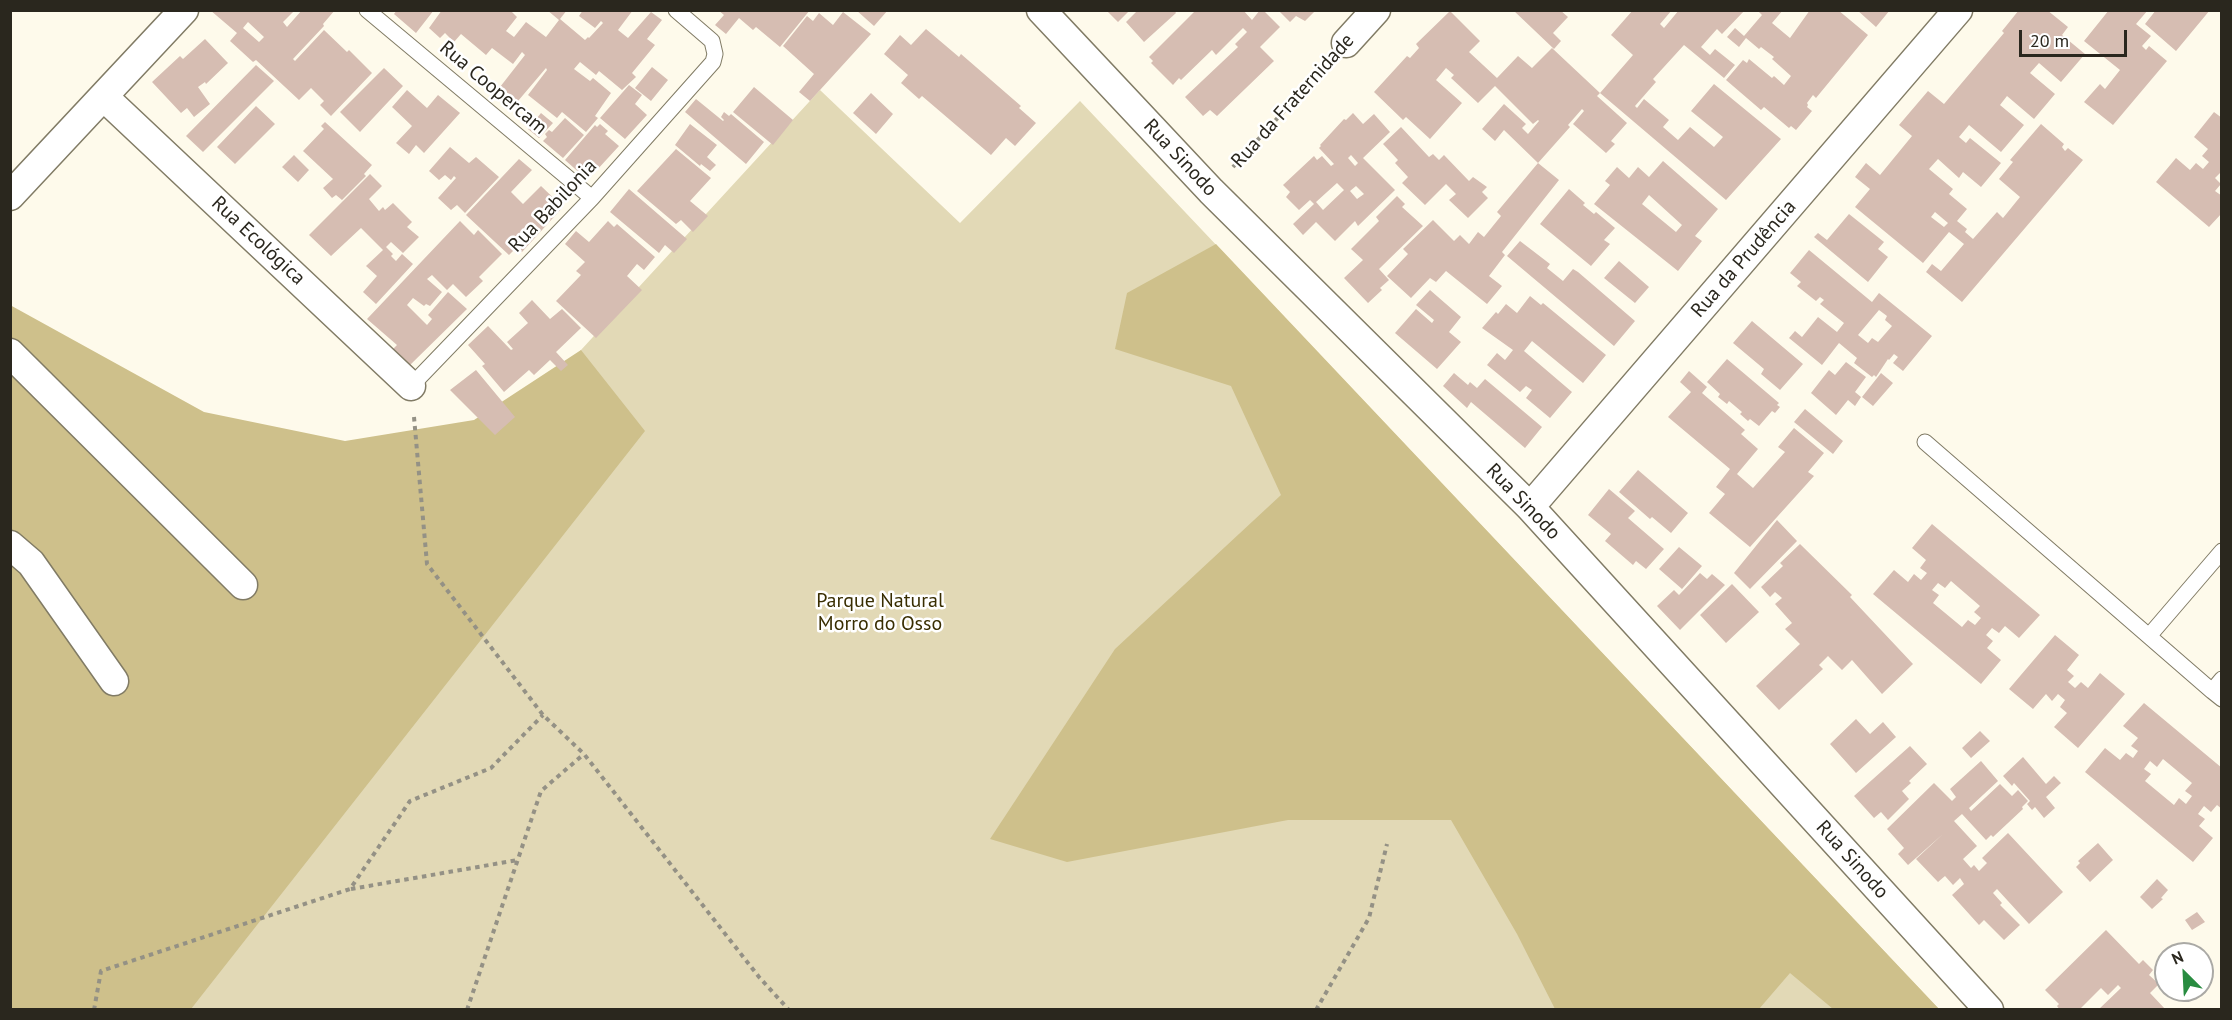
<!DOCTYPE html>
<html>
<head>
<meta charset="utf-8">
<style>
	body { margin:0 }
	#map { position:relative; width:2232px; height:1020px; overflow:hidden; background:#fefaeb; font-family:"PT Sans",sans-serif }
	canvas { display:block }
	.frame { position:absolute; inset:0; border:12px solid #2a271e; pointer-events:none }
	.north { position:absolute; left:2154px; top:942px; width:60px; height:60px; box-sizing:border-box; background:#fff; border:2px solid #aaa9a5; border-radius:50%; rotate:336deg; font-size:16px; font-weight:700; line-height:24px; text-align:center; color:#2a271e }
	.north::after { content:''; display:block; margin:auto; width:21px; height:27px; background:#288c40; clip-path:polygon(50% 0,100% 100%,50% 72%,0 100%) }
	.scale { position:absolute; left:2019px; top:30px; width:108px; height:27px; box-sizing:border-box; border:3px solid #2a271e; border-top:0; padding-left:8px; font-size:18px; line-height:21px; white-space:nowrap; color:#2a271e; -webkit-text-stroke:4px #fff; paint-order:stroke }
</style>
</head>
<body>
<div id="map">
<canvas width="2232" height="1020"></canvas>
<div class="frame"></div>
<div class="north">N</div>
<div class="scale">20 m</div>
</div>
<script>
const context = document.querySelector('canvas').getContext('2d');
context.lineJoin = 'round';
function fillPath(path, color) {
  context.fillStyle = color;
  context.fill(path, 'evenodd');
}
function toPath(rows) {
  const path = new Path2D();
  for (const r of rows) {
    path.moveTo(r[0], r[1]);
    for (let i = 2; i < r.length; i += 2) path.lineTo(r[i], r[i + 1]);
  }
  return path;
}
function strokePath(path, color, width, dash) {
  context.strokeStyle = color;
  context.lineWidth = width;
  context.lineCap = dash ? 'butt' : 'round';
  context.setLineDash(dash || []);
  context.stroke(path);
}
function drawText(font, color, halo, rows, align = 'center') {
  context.font = font + ' "PT Sans",sans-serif';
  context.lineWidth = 5;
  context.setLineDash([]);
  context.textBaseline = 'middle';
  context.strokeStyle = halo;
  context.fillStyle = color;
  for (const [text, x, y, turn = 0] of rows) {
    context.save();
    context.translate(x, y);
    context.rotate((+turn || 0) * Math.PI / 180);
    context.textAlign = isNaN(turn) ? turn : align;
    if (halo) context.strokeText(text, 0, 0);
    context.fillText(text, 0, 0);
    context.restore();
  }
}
fillPath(toPath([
	[820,90,960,223,1080,101,1939,1009,11,1010,10,958,581,350]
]), '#e2d9b6');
fillPath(toPath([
	[1216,244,1939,1009,1833,1009,1790,973,1759,1009,1555,1009,1517,934,1451,820,1288,820,1067,862,990,839,1115,649,1281,495,1231,386,1115,349,1127,293],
	[10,305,204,412,345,441,474,420,581,350,645,431,191,1009,11,1009]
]), '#cec08b');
fillPath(toPath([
	[210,10,295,10,283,22,287,27,302,10,335,10,323,24,324,26,293,59,295,61,324,30,347,52,349,50,372,73,331,116,320,105,324,101,311,88,299,100,256,60,253,62,230,41,237,33],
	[248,22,264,37,259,42,243,28],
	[397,10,434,10,416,33,394,14],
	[442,10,510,10,517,17,506,31,514,37,526,22,546,37,559,20,547,10,567,10,560,19,585,40,588,37,589,38,603,23,601,21,595,28,579,16,583,10,633,10,618,30,628,38,651,12,662,20,647,39,655,45,632,73,636,77,622,90,599,71,596,75,580,62,574,69,590,81,593,78,611,93,595,116,598,118,586,132,562,112,557,118,528,95,547,70,546,68,518,101,500,87,525,55,522,52,513,64,492,48,486,55,461,34,454,42,445,33,440,38,429,28],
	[718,10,810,10,780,47,756,27,753,30,739,18,726,34,715,25,724,15],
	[856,10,888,10,874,26],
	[1106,10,1130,10,1118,22],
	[1138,10,1174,10,1176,13,1144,42,1126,22],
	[1196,10,1243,10,1252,20,1260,10,1263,10,1280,27,1260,47,1274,61,1217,116,1210,110,1203,116,1185,97,1238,47,1235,44,1247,32,1243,28,1216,55,1212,50,1181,80,1179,78,1173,85,1151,63,1153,61,1149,57],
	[1278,10,1316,10,1305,21,1296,16,1290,22],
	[1513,10,1560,10,1568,17,1553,33,1561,41,1554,49],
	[1633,10,1672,10,1660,24,1664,28,1679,10,1745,10,1722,34,1717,29,1701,47,1710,55,1715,49,1735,65,1724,78,1684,45,1653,79,1656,82,1635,106,1637,108,1644,99,1669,120,1663,127,1678,140,1690,127,1714,147,1723,137,1691,111,1714,84,1781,139,1726,200,1600,93,1597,96,1627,123,1611,141,1615,144,1606,153,1573,124,1584,111,1582,109,1568,125,1570,127,1538,163,1504,130,1495,141,1482,129,1504,104,1526,124,1522,128,1528,134,1539,121,1538,120,1533,124,1495,86,1478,103,1451,78,1454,75,1446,68,1436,80,1462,103,1430,139,1406,117,1403,120,1374,92,1407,56,1410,58,1419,48,1416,44,1450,11,1480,41,1469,52,1497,78,1518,56,1532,68,1552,48,1600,93,1633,55,1611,35],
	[1757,10,1783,10,1772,23,1790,38,1810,10,1838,10,1868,35,1816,98,1813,95,1807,103,1808,105,1807,107,1812,111,1796,130,1791,126,1789,128,1764,107,1761,110,1726,80,1743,60,1747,63,1749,59,1772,78,1774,76,1784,85,1791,76,1772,59,1774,57,1761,47,1759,49,1746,38,1739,47,1727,37,1735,28,1744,36,1762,15],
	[1857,10,1890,10,1876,27],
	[2019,10,2047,10,2068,27,2062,35,2085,54,2061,82,2039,63,2030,73,2055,94,2034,119,2007,96,2000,105,2024,125,2001,152,1969,125,1959,137,1966,143,1970,138,2001,163,1981,187,1963,172,1959,178,1938,159,1929,169,1953,189,1949,194,1967,209,1957,221,1967,229,1965,232,1973,239,1997,212,2003,218,2020,197,1999,179,2013,162,2010,160,2041,124,2064,144,2062,147,2065,151,2068,148,2083,160,1962,302,1926,272,1932,264,1941,271,1964,244,1949,232,1923,263,1855,207,1870,189,1855,177,1866,163,1880,175,1912,136,1899,125,1928,91,1944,104,2004,33,2002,31],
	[1935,212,1948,223,1944,227,1931,217],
	[2109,10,2148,10,2136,24,2151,36,2142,46,2146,50,2149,46,2167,61,2113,125,2084,102,2100,84,2105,89,2120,70,2084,41],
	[2156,10,2210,10,2176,51,2145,24],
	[843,12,871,34,810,101,799,92,814,74,783,46,807,16,813,21,819,13,833,25],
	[926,29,959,57,961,54,1021,106,1019,108,1036,123,1015,146,1006,138,991,155,922,96,919,99,901,83,908,75,884,54,900,35,911,45],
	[205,39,228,63,206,84,205,82,198,87,210,104,194,117,187,108,181,113,152,82,180,56,183,59],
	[256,65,274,81,203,152,186,136],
	[652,67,668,80,651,101,635,88],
	[384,68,403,86,360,132,340,112],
	[629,85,642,95,635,104,647,115,625,139,600,118],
	[754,87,793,120,773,145,733,112],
	[407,90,427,108,438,95,460,113,424,153,416,145,409,154,396,143,412,126,392,107],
	[871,93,893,114,876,134,853,113],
	[696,99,723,121,724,120,721,117,724,112,729,116,731,114,764,142,746,164,685,112],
	[256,106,275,124,235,164,217,147],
	[2214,112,2222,118,2222,171,2215,178,2221,184,2215,191,2222,196,2222,213,2209,227,2156,182,2176,158,2190,170,2196,163,2203,169,2209,162,2202,156,2208,149,2194,137],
	[541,113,553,123,539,138,528,129],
	[1353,113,1363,124,1374,114,1390,132,1363,158,1395,190,1358,226,1355,221,1335,241,1316,222,1303,235,1293,224,1314,204,1310,200,1299,210,1286,197,1290,192,1283,185,1314,156,1317,160,1322,156,1331,166,1334,164,1319,148,1321,146,1320,145,1344,119,1346,120],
	[1351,155,1358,163,1355,166,1348,158],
	[1337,183,1344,190,1323,210,1316,202],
	[1356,186,1364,194,1357,199,1350,191],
	[565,118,584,135,563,158,543,141,547,137,545,134,549,130,552,132],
	[325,122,372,165,364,174,366,176,342,200,336,195,332,198,323,188,333,179,303,151,324,129,321,126],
	[600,124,608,131,605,134,619,146,596,171,591,167,583,176,565,160,595,125,597,127],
	[690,124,717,145,707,157,716,165,710,171,701,164,700,166,675,145],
	[1401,127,1429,157,1433,154,1439,160,1444,155,1469,181,1473,177,1487,187,1482,192,1488,198,1468,218,1449,200,1456,194,1446,184,1425,205,1402,183,1408,177,1395,163,1398,160,1383,144],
	[450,147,469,163,476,157,499,177,465,213,457,205,451,210,438,198,456,178,454,176,451,180,445,175,439,180,429,171],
	[676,149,711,178,690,201,708,216,693,232,681,220,676,224,637,191],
	[294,155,309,170,298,182,282,167],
	[519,159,532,170,511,192,523,204,541,186,563,207,522,252,517,247,509,255,466,215],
	[1663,161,1718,209,1695,236,1702,241,1678,271,1594,204,1610,185,1605,181,1617,167,1629,178,1638,167,1649,177],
	[1649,195,1682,225,1676,232,1642,204],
	[1538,163,1559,180,1502,252,1505,255,1489,276,1502,286,1487,304,1446,271,1436,282,1430,278,1411,298,1387,276,1408,254,1403,249,1433,220,1454,241,1460,235,1469,244,1478,232,1484,237,1501,216,1497,212],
	[370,174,382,186,369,199,379,211,383,207,385,210,393,203,412,222,407,227,419,237,403,253,391,242,386,247,393,254,391,256,396,261,402,254,413,264,376,304,363,292,377,276,366,266,383,250,361,228,331,256,309,235],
	[629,189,687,239,674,253,665,245,659,253,610,212],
	[1569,189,1585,203,1583,205,1594,214,1596,212,1615,228,1604,240,1610,244,1591,266,1540,224],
	[1397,196,1405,204,1402,207,1423,226,1379,269,1389,280,1380,288,1382,290,1368,303,1344,278,1363,260,1351,249,1379,221,1376,217],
	[1849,214,1884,242,1878,249,1888,257,1868,282,1814,237,1818,233,1827,240],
	[460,221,474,235,478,230,502,254,479,277,483,281,466,297,453,284,447,290,432,275,427,279,442,292,430,306,426,304,424,306,413,298,407,305,427,325,432,319,428,315,448,292,467,309,408,367,392,350,397,345,367,319],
	[608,221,614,227,617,224,655,257,644,270,637,264,627,276,642,290,596,338,556,301,581,275,576,271,585,262,565,244,576,231,589,242],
	[1520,241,1550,264,1547,268,1563,281,1573,269,1578,272,1635,321,1614,346,1507,256],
	[1809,250,1872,302,1879,293,1932,336,1903,371,1893,363,1898,357,1894,354,1889,360,1888,359,1876,377,1874,375,1872,377,1854,363,1857,358,1839,343,1822,365,1789,338,1795,331,1802,337,1818,317,1837,332,1844,323,1820,304,1824,300,1820,297,1816,301,1797,286,1801,282,1790,273],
	[1879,310,1887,316,1885,320,1892,326,1878,342,1872,338,1868,343,1858,335],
	[1619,261,1649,287,1635,303,1604,278],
	[1430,290,1461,317,1449,332,1461,342,1437,369,1395,333,1416,309,1432,323,1434,320,1416,305],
	[1530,296,1541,305,1543,303,1606,355,1583,383,1532,341,1524,351,1572,392,1550,418,1526,398,1532,390,1526,386,1520,392,1487,365,1497,353,1505,360,1513,350,1482,328,1496,312,1498,314,1506,304,1517,313],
	[532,300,550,319,562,309,581,328,556,352,568,365,561,371,550,360,534,375,529,370,504,392,482,366,485,364,468,345,488,326,511,350,513,349,507,342,528,323,519,313],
	[1752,321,1803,364,1780,390,1761,374,1764,369,1733,343],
	[1727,359,1779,403,1777,405,1780,407,1775,413,1772,411,1759,426,1750,419,1748,421,1740,414,1742,412,1729,401,1727,404,1718,397,1720,394,1707,382],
	[1846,362,1866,377,1855,392,1861,397,1855,406,1848,400,1836,415,1811,393,1829,370,1835,375],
	[476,370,515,417,495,435,450,390],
	[1689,371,1707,387,1702,393,1745,430,1741,434,1758,449,1737,474,1753,488,1785,452,1778,447,1794,428,1824,453,1808,472,1814,476,1750,547,1709,513,1725,494,1716,487,1730,469,1668,417,1691,392,1680,382],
	[1454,373,1468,385,1470,382,1477,388,1485,379,1542,427,1525,448,1471,402,1467,408,1443,386],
	[1881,373,1893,383,1873,406,1862,397],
	[1805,409,1843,441,1833,454,1794,422],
	[1638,470,1688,513,1671,533,1652,517,1650,519,1619,492],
	[1609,489,1635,511,1628,518,1664,549,1646,569,1636,561,1633,565,1605,541,1611,534,1588,515],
	[1777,520,1797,541,1750,589,1734,573],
	[1932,524,2040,615,2019,638,2005,626,1999,633,1992,628,1986,635,1993,641,1987,648,2001,660,1981,684,1873,594,1894,570,1908,582,1914,574,1921,580,1927,573,1920,568,1926,560,1912,548],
	[1951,581,1980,606,1974,612,1981,618,1975,625,1968,620,1962,627,1933,603,1939,595,1932,590,1938,583,1945,588],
	[1800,544,1852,595,1850,597,1913,664,1882,694,1852,660,1842,670,1828,656,1819,665,1823,669,1779,710,1756,686,1800,644,1785,629,1792,623,1775,604,1782,598,1775,592,1770,597,1761,587,1783,566,1780,563],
	[1679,547,1702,566,1682,589,1659,569],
	[1700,573,1707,579,1712,574,1725,585,1680,630,1657,606,1674,590,1679,595],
	[1732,584,1759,612,1726,643,1700,615],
	[2055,635,2079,655,2067,670,2074,676,2068,682,2075,688,2081,682,2088,688,2100,673,2125,694,2078,748,2054,727,2067,713,2060,707,2065,700,2058,694,2052,701,2046,694,2033,709,2009,689],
	[2144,703,2222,768,2222,809,2217,805,2211,812,2204,806,2198,814,2205,819,2199,826,2213,838,2193,862,2085,772,2105,748,2120,760,2126,753,2133,758,2138,751,2131,746,2138,738,2123,726],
	[2163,759,2192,783,2185,791,2192,796,2186,804,2179,798,2174,805,2145,781,2151,774,2144,769,2150,761,2157,767],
	[1856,719,1870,734,1883,722,1896,737,1856,773,1830,744],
	[1980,731,1990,741,1971,758,1962,748],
	[1910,746,1927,764,1909,781,1911,783,1902,791,1909,799,1888,820,1881,812,1874,818,1854,796],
	[2023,757,2046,784,2054,776,2061,783,2046,797,2055,808,2044,818,2035,807,2032,810,2027,804,2030,801,2014,783,2012,786,2003,776],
	[1981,761,1998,781,1969,808,1971,811,2000,784,2012,796,2018,790,2028,801,2022,807,2023,809,1993,837,1991,835,1986,840,1962,814,1954,821,1977,846,1963,859,1971,868,1974,865,1979,871,1987,863,1982,858,2008,833,2063,892,2029,924,1997,889,1993,893,2002,903,2000,905,2020,925,2004,940,1984,920,1979,925,1952,895,1964,884,1960,878,1953,885,1945,876,1938,882,1916,859,1943,834,1908,865,1898,854,1904,848,1887,829,1934,783,1952,801,1956,797,1950,789],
	[2098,843,2113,860,2090,882,2076,867,2080,863,2078,861],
	[2157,879,2168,890,2161,898,2163,899,2152,909,2140,897],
	[2197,912,2205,922,2192,930,2185,920],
	[2106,930,2139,964,2143,960,2153,970,2149,975,2159,984,2150,993,2166,1010,2098,1010,2121,988,2118,985,2108,995,2101,988,2079,1010,2060,1010,2057,1006,2059,1004,2045,990]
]), '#d6bdb2');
const service = toPath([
	[367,10,592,198],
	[411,386,592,198,713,62,715,54,712,41,676,10],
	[1925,442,2212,691],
	[2149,636,2222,551],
	[2222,679,2212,691,2222,699]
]);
const minor = toPath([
	[1041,10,1211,191,1530,507,1989,1010],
	[1346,43,1376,10],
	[104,97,411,386],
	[10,196,184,10],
	[10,353,243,585],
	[1530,507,1958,10],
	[10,545,31,563,114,681]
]);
strokePath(service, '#817b65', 17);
strokePath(minor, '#817b65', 31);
strokePath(toPath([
	[1233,167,1325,66],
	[414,417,427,564,543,715,584,754,759,977,789,1010],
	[351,889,518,860],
	[94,1010,101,971,350,889,410,801,491,768,543,715],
	[467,1010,541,791,584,754],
	[1316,1010,1369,918,1387,844]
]), '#949185', 4, [4.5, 4.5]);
strokePath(service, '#fff', 15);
strokePath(minor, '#fff', 28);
drawText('20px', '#2a271e', '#fff', [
	["Rua Coopercam",493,88,40],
	["Rua da Fraternidade",1293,101,-48],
	["Rua Sinodo",1180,158,47],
	["Rua Babilonia",553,206,-47],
	["Rua Ecológica",258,241,43],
	["Rua da Prudência",1744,259,-49],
	["Rua Sinodo",1523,502,46],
	["Rua Sinodo",1852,860,48]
]);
drawText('20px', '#382d01', '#fff', [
	["Parque Natural",880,601],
	["Morro do Osso",880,624]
]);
</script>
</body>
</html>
